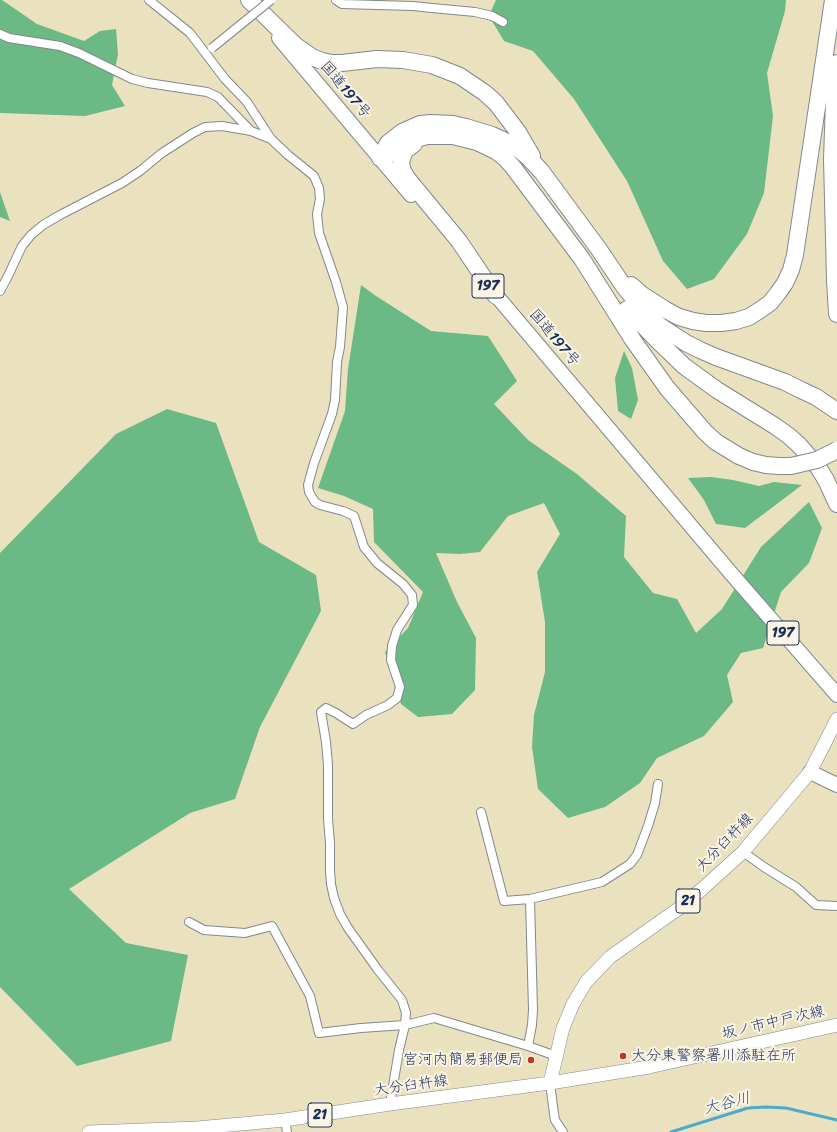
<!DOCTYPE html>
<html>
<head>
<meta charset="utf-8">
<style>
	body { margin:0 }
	canvas { display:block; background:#eae2bf }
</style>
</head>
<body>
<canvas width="837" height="1132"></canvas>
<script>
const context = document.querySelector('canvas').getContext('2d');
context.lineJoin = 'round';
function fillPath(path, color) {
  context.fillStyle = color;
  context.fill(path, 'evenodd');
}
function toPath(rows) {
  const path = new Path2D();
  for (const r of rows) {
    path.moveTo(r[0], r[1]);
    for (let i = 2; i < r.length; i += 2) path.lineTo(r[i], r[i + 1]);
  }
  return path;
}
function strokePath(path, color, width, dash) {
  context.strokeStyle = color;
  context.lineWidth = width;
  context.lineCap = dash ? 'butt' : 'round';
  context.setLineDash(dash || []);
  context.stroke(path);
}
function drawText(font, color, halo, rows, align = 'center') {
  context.font = font + ' Sriracha,"Klee One",sans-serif';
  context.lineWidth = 4;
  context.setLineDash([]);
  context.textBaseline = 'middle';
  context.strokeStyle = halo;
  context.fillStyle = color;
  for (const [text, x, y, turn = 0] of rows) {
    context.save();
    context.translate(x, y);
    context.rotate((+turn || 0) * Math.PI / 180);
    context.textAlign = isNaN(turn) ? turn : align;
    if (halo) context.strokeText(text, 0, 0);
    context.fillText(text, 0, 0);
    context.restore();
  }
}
fillPath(toPath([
	[0,0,2,0,37,24,84,41,100,31,116,29,118,54,112,85,125,106,85,116,0,113],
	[496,0,786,0,785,11,767,73,773,116,764,193,747,234,714,279,687,289,663,261,627,181,574,99,533,51,504,41,489,16],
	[0,192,10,221,0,217],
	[361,285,376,296,431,331,488,336,517,381,494,404,528,440,577,474,626,516,624,557,653,593,677,599,696,633,722,609,761,547,809,502,822,528,809,563,781,592,763,648,741,653,727,675,733,702,704,736,657,758,640,783,605,807,568,818,538,789,532,747,534,715,545,672,545,622,537,572,560,534,544,503,508,516,480,552,460,554,436,553,457,602,476,638,475,690,452,714,418,717,401,704,385,652,408,628,423,592,374,542,373,509,344,496,318,488,345,411,348,369],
	[624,351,632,368,638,400,631,419,618,411,615,378],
	[167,409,216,423,259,542,316,575,321,611,260,727,235,799,190,813,69,889,126,943,188,955,171,1041,77,1066,0,987,0,553,116,434],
	[711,477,733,480,759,486,774,482,802,485,745,528,716,524,704,500,688,478]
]), '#6bb984');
strokePath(toPath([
	[671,1132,748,1108,766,1107,786,1108,837,1120]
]), '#4daacb', 3);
const minor = toPath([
	[149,0,190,33,225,79,247,102,271,139,288,155,314,176,319,188,320,199,317,214,319,233,336,282,343,307,340,347,337,362,335,400,332,414,314,463,308,485,309,492,315,502,320,505,343,511,354,516,364,547,377,563,403,584,412,595,413,605,397,630,392,646,391,660,400,687,397,698,388,705,366,715,353,724,336,713,326,708,321,712,326,742,328,765,328,819,330,843,330,871,331,884,334,898,340,914,348,928,378,970,402,1000,406,1013,405,1025,399,1050,390,1104],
	[336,0,342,4,413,6,432,8,475,12,492,16,503,22],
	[0,34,9,38,60,46,79,53,132,79,148,83,207,92,218,97,251,131],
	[0,291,8,276,22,246,31,235,43,225,60,215,122,183,140,171,162,153,193,133,205,127,222,126,251,131,271,139],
	[481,812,504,901,530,899,602,882,630,864,637,855,648,826,655,803,658,784],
	[743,852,764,867,796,887,816,905,837,906],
	[189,922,204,930,245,933,272,926,310,996,319,1033,361,1028,405,1025,434,1018,528,1046,556,1056],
	[528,1046,532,1025,533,1010,530,899],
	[550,1083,554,1114,555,1120,563,1132],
	[285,1120,287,1132]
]);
const primary = toPath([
	[550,1083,563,1028,573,1004,586,982,610,957,678,909,701,890,743,852,810,772,837,719],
	[89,1132,197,1128,285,1120,390,1104,550,1083,649,1067,837,1025]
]);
const trunk = toPath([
	[279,38,411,195],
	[489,287,729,571,837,695],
	[810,772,837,785]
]);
const motorway = toPath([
	[249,0,295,45,312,57,322,61,332,63,342,63,377,59,403,60,432,65,460,76,485,93,496,103,518,132,532,156],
	[837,63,834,101,832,159,835,280,837,314],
	[414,144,405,151,402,158,401,164,403,171,407,178,459,241,496,296],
	[380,158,388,143,402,132,420,124,431,123,453,124,466,127,492,135,505,141,517,148,528,157,542,172,598,248,625,288,648,315,660,326,686,343,700,350,716,357,785,382,801,390,816,397,837,411],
	[380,158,395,152,416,139,427,136,453,136,477,142,496,151,504,157,513,167,582,259,633,340,667,388,705,432,716,442,739,456],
	[631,285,641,294,666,310,679,317,693,321,706,323,721,323,736,321,749,317,760,310,770,303,778,293,785,283,791,270,795,255,833,0],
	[627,309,655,338,684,366,717,390,775,426,789,436,799,445,818,467,826,480,837,504]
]);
strokePath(minor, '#82888e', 10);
strokePath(primary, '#82888e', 14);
strokePath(trunk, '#82888e', 16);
strokePath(motorway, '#82888e', 18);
strokePath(minor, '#fff', 8);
strokePath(primary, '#fff', 13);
strokePath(trunk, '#fff', 14);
strokePath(motorway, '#fff', 16);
const minorBridge = toPath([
	[212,48,271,0]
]);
const motorwayBridge = toPath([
	[739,456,753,462,766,465,779,466,791,466,817,460,837,450]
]);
strokePath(minorBridge, '#82888e', 10, []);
strokePath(motorwayBridge, '#82888e', 18, []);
strokePath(minorBridge, '#fff', 8);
strokePath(motorwayBridge, '#fff', 16);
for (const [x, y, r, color] of [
	[623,1056,4,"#c8321e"],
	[531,1060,4,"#c8321e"]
]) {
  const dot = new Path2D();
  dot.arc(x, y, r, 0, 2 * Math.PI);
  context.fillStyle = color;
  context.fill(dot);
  strokePath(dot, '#fcf5e5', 1.5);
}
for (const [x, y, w] of [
	[488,286,32],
	[783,633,32],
	[688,901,24],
	[320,1115,24]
]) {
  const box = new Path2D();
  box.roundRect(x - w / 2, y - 12, w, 24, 3);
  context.fillStyle = '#fcf5e5';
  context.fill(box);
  strokePath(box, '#1b2f5e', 1);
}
drawText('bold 14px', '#1b2f5e', null, [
	["197",488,286],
	["197",783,633],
	["21",688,901],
	["21",320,1115]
]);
drawText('15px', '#1b2f5e', '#fcf5e5', [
	["国道197号",345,90,50],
	["国道197号",554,338,50],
	["大分臼杵線",725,843,-46],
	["坂ノ市中戸次線",773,1023,-13],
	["大分臼杵線",411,1086,-8]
]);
drawText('15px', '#1b2f5e', '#fcf5e5', [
	["大分東警察署川添駐在所",631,1056],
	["宮河内簡易郵便局",523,1060,"right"]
], 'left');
drawText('italic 16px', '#2c5a84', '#fcf5e5', [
	["大谷川",727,1104,-14]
]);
</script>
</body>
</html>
